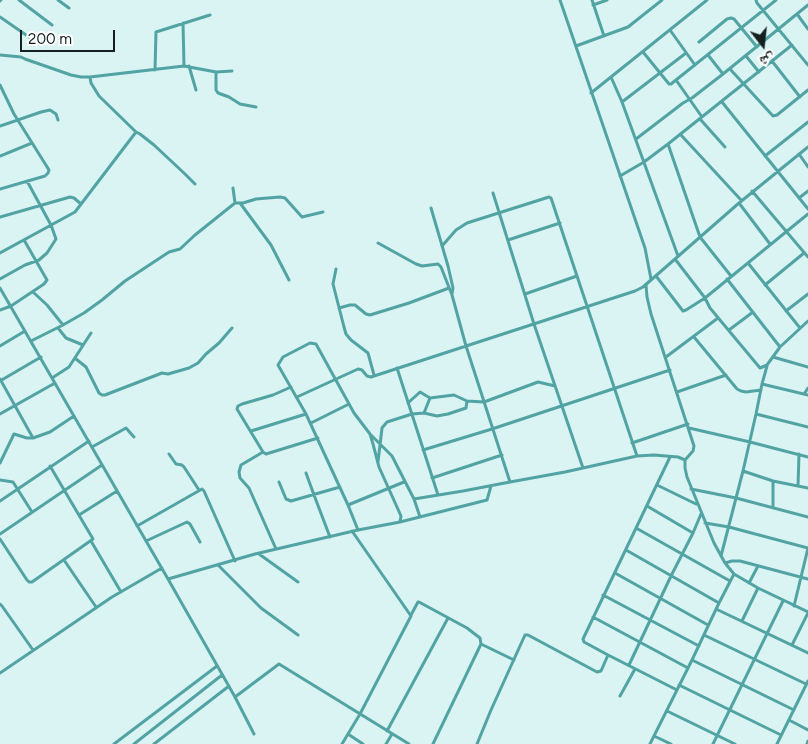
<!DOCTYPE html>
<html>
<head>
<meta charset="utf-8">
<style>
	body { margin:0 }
	#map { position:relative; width:808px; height:744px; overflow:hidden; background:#daf3f3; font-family:Figtree,"Noto Naskh Arabic",sans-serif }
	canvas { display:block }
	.north { position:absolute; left:738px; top:20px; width:50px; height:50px; -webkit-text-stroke:4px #fff; paint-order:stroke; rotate:164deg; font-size:14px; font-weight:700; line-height:20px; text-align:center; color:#161f1f }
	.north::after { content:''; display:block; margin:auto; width:18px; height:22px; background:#161f1f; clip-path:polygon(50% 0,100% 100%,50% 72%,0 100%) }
	.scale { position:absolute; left:20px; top:30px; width:95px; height:22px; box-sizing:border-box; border:2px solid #161f1f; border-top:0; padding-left:6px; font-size:15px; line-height:18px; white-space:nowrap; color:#161f1f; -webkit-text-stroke:4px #fff; paint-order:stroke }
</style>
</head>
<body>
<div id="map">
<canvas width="808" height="744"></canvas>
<div class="north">ش</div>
<div class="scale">200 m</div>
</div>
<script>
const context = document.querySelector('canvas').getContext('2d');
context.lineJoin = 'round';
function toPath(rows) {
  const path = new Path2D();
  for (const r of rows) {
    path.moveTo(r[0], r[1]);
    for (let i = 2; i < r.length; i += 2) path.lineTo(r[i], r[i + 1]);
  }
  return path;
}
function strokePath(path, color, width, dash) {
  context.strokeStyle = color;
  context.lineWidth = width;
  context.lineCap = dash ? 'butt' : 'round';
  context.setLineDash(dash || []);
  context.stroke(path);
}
strokePath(toPath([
	[19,0,52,25],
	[58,0,69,8],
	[560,0,645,248,651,279],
	[592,0,604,36],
	[756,0,757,3,808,65],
	[0,1,1,0],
	[593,5,607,0],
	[797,14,808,29],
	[0,17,39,44],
	[183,23,184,66],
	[670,30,695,65],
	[699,42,727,19,731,18,734,19,757,47],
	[576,46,628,27,662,0],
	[643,52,669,84,671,84,776,0],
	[0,55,21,57,25,59,71,75,81,77,90,77,184,66,216,72,232,71],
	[708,55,723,74,808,5],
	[746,56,759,72],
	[772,61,800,97],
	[189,66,196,90],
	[730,69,773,116,777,115,808,90],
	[155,70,156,32,210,15],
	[216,72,216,90,218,93,229,97,240,104,256,107],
	[90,77,91,83,99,96,136,132],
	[611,77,622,102,678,256],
	[676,80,702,117],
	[0,85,14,114,49,170,48,173,45,176,0,189],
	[591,93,707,0],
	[622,102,686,53],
	[722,102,808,209],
	[700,119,725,147],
	[0,126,41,112,50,110,56,114,58,120],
	[681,135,741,200],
	[636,139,683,103,692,98,723,74],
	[668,144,700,237,731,276],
	[799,154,808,167],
	[0,156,32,143],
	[765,156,808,122],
	[620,176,644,162,668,144,792,45],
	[233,188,235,203],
	[752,191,808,257],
	[493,193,534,324,583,468],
	[799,198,808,191],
	[240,203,271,245,289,280],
	[739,203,770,244],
	[431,208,448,266,453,288,452,294],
	[0,217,70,197,74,198,81,204],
	[508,240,560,223],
	[378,243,416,264,422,266,438,264,441,267,452,295,466,346,510,482,565,472,637,456],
	[442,246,456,230,467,223,549,197,551,198,637,456,654,455,678,457,685,460],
	[0,253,75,212,136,132,140,134,154,145,185,174,195,184],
	[675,259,705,298,710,308,760,368,767,365,780,347,808,321],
	[748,263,800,328],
	[336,269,333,284,344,327,346,334,351,340,368,353,374,375],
	[656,276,683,311,686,310,705,298,808,214],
	[0,279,25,265,39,260,47,253,56,239,51,225,27,181],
	[727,279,780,347],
	[646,285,647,297,651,314,694,446,693,451,685,460,685,468,687,477,714,543,725,563,734,574],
	[765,285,804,253],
	[0,288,168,579,235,697,254,734],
	[33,292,47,305,63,325],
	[525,294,577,276],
	[339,308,350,305,355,305,366,314,370,315,409,303,449,288],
	[0,310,11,306,44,284,47,280,24,240],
	[786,311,808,294],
	[58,328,66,338,83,345],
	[729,330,753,312],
	[694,337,737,389,741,391,746,392,761,390],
	[31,341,63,325,84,313,102,300,125,281,169,252,180,249,195,235,235,203,243,203,256,199,280,197,285,198,302,217,323,212],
	[0,346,25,331],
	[666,357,718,318],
	[773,357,808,367],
	[76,359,86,367,99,393,102,395,105,395,162,373,168,374,189,368,198,363,206,354,219,343,232,328],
	[767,366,762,384,808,395],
	[397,368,438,495],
	[52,378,69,367,91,333],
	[0,379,33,438],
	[0,381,41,357],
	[291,387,273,395,242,404,238,406,237,409,263,452,266,454,318,438],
	[677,392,726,375],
	[804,394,808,388],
	[297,397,358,369,362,370,367,376,371,377,635,291,643,287,739,203,808,147],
	[408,403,420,392,430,398,454,395,467,401,484,402,538,382,555,386],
	[424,413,437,416,448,414,466,408,467,401],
	[0,414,55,383],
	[756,414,808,427],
	[311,423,349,404],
	[689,428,750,442,808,457],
	[251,431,306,414],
	[371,435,392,456,414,499,463,491,510,482],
	[632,443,688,424],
	[92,447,126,428,134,437],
	[423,450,492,429,670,370],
	[263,452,241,465,239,472,240,478,249,488,276,549],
	[169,454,176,464,182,465,184,467,199,490],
	[670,457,583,639,584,642,608,655,677,690],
	[378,462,382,428,387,422,412,414,424,413,430,398],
	[0,463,14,434,27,438,33,438,50,432,74,416],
	[743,471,773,481,808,488],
	[306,473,314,495,330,537],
	[432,478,502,455],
	[0,480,13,482,32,512],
	[279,482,286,499,291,501,340,487],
	[657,485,696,504],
	[798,486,799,454],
	[691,489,736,498,808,517],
	[414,499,420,517],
	[0,501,89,441],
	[348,505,404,482],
	[647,506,693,533],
	[773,508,773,481],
	[79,515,117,491],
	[400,522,487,500,491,486],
	[705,523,729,527,808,548],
	[137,526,202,489,204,491,235,561],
	[636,528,730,581],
	[0,534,102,465],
	[0,539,27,580,29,582,32,582,59,563,93,539,50,466],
	[91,541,121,592],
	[146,541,187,522,190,524,200,542],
	[626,550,719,603],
	[259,554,298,582],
	[721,556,743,471,756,414,762,384],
	[64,560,96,607],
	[725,563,732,561,740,561,808,579],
	[219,566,261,608,298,635],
	[615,573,708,625],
	[168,579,255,554,358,530,400,522,401,516,379,467,373,444,370,434,354,413,316,344,310,343,283,357,278,365,306,414,348,505,358,530],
	[749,583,758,566],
	[603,595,699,646],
	[0,604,2,606,33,650],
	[794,606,808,548],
	[716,609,808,653],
	[411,615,418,602,419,602,467,628,480,638,481,644,514,660],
	[593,617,688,668],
	[742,621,758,588],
	[704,635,806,684],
	[792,645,808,613],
	[692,660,794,710],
	[629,665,671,576,693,533,701,514],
	[0,673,112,597,162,568],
	[679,685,781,735],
	[620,696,635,669],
	[235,697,279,664,409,744],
	[667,711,735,744],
	[789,720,808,730],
	[387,731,448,618],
	[348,734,363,744],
	[654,736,671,744],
	[114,744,217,666],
	[134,744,222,675],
	[154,744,229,686],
	[342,744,360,714,411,616,352,531],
	[386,744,392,734],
	[433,744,481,644],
	[477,744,491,710,525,635,528,635,597,672,601,671,608,655],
	[650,744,692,660,719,603,734,574,758,588,808,612],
	[713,744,783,601],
	[777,744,808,681],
	[807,744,808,741]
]), '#52a3a3', 3);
</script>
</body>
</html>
